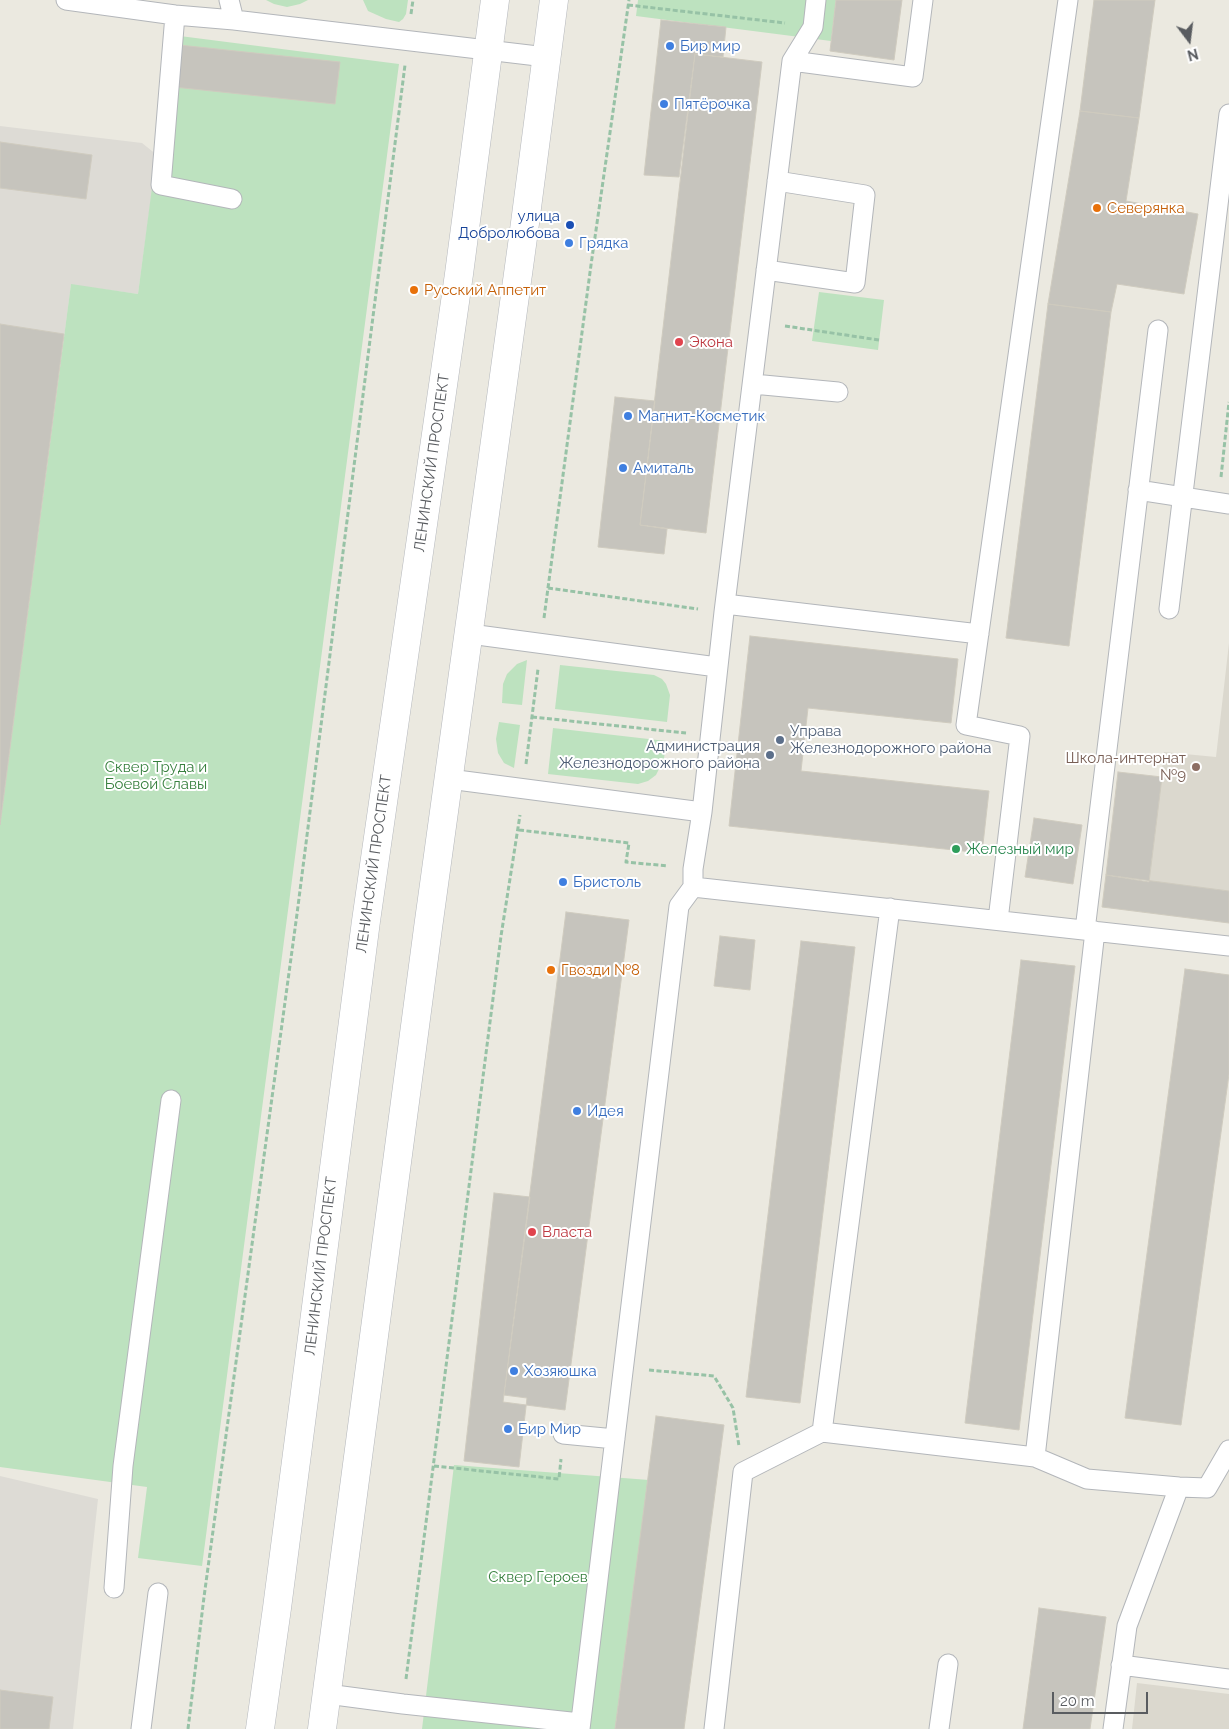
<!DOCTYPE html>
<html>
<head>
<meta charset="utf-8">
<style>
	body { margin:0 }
	#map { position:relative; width:1229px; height:1729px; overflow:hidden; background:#ebe9e0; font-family:Raleway,sans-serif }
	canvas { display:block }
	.north { position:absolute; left:1164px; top:15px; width:50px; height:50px; -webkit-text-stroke:4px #fff; paint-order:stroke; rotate:165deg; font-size:14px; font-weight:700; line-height:20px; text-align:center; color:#595c60 }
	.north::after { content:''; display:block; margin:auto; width:18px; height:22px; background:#595c60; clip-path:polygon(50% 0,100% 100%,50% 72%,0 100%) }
	.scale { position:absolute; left:1052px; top:1692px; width:96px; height:22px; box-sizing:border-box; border:2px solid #595c60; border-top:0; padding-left:6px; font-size:15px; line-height:18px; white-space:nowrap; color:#595c60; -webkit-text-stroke:4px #fff; paint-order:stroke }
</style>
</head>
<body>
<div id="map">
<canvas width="1229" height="1729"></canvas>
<div class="north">N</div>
<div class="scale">20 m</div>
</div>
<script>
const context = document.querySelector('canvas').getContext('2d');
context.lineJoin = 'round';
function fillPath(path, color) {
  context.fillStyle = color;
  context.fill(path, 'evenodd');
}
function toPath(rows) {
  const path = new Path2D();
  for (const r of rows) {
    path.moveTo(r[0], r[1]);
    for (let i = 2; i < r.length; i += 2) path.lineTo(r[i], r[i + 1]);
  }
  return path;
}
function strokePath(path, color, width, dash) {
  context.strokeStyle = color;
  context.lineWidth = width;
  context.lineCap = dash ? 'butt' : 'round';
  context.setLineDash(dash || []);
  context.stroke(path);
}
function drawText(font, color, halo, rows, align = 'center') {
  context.font = font + ' Raleway,sans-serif';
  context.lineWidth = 4;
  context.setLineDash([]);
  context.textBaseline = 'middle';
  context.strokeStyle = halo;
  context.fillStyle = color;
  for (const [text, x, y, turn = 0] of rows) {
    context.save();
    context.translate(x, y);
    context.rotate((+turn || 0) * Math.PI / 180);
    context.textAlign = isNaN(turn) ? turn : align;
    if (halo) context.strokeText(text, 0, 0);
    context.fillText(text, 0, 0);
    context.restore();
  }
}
fillPath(toPath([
	[0,126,142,143,157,155,138,294,71,285,0,824],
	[0,1476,98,1499,73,1729,0,1729]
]), '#dddbd5');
fillPath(toPath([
	[1229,643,1229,891,1149,882,1164,752,1216,757],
	[1137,1683,1229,1694,1229,1729,1132,1729]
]), '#dbd8ce');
fillPath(toPath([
	[266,0,308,0,300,4,287,7,274,4],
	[363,0,408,0,406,14,403,19,399,22,386,19,368,11],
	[638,0,836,0,831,41,636,16],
	[172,35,399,64,202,1566,138,1558,147,1487,0,1467,0,825,71,284,138,294],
	[819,292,884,300,878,350,812,341],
	[527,660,522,705,502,703,503,684,507,674,517,664],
	[560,665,654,675,662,679,666,684,670,695,667,722,555,709],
	[499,722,520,725,514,768,504,763,498,753,496,739],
	[553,728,666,741,664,759,656,775,648,781,638,784,548,774],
	[454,1465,649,1480,615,1729,422,1729]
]), '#bde2bf');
const building = toPath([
	[836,0,902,0,894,60,830,51,836,0],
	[1094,0,1155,0,1139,118,1080,111,1094,0],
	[661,20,726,27,723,57,695,54,679,177,644,175,661,20],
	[179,45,340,62,335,104,174,87,179,45],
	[695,54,762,62,706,533,640,525,695,54],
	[1080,111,1139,118,1126,201,1198,214,1184,294,1117,284,1111,312,1048,304,1080,111],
	[0,142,92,155,86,199,0,188,0,142],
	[1048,304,1111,312,1069,646,1006,638,1048,304],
	[0,324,64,334,0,825,0,324],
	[615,397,655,401,640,525,667,529,664,554,598,547,615,397],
	[750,636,958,659,951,723,808,708,801,771,989,791,982,853,729,826,750,636],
	[1118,772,1162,777,1149,882,1106,875,1118,772],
	[1034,818,1082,825,1073,884,1025,877,1034,818],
	[1106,875,1229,891,1229,923,1102,907,1106,875],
	[566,912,629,920,565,1410,503,1402,566,912],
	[720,936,755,940,750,990,714,986,720,936],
	[801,941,855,947,800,1403,746,1397,801,941],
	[1021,960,1075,966,1019,1430,965,1423,1021,960],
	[1185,969,1229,975,1229,1074,1181,1425,1125,1418,1185,969],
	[494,1193,530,1197,504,1395,527,1398,519,1467,464,1461,494,1193],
	[656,1416,724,1425,684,1729,615,1729,656,1416],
	[1039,1608,1106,1617,1090,1729,1023,1729,1039,1608],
	[0,1690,53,1697,49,1729,0,1729,0,1690]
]);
fillPath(building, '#c6c4bd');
strokePath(building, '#cfcbbf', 1);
const lane = toPath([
	[66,0,175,15,234,20,546,57],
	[229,0,234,20],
	[175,15,161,185,232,199],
	[792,61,913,77,923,0],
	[766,270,855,283,865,195,777,181],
	[753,384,838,392],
	[1138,490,1229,504],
	[725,604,979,634],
	[1169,609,1229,114],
	[470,634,717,667],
	[449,779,702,812],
	[693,887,1229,946],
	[998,920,1020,736,966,725,1068,0],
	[1085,930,1158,330],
	[822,1432,1035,1457,1087,1479,1179,1487,1207,1488,1229,1450],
	[563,1434,615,1439],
	[1035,1457,1095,931],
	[114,1588,123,1466,171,1100],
	[1121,1665,1229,1679],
	[327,1694,403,1704,580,1723],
	[141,1729,158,1593],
	[580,1729,679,906,693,887,693,869,702,812,724,612,792,61,813,27,816,0],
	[714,1729,743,1472,822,1432,890,908],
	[939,1729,948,1664],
	[1113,1729,1127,1626,1179,1487]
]);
const secondary = toPath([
	[260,1729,277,1608,366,921,459,274,495,0],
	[322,1729,428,928,525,223,554,0]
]);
strokePath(lane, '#b3b6ba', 21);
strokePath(secondary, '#b4b7bc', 29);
strokePath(toPath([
	[628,5,785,23],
	[411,14,413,0],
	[785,326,879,340],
	[1221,477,1229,402],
	[548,588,698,609],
	[544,618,591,265,629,0],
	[532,717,686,733],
	[526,764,538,669],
	[519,830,629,843,626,862,668,866],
	[649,1370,714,1376,733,1408,739,1446],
	[434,1466,559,1479,561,1459],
	[406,1679,501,936,520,815],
	[188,1729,204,1597,297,914,405,65]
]), '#97c2a6', 3, [5, 2.5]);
strokePath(lane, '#fff', 19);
strokePath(secondary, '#fff', 28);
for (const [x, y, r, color] of [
	[670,46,5,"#3f7fe0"],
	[664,104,5,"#3f7fe0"],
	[1097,208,5,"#e8710a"],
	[570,225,5,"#1a4fb4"],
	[569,243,5,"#3f7fe0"],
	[414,290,5,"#e8710a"],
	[679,342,5,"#e0444e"],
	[628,416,5,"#3f7fe0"],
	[623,468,5,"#3f7fe0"],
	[780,740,5,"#5c6f8a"],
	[770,755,5,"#5c6f8a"],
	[1196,767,5,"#8d6e63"],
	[956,849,5,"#2e9e5b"],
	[563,882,5,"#3f7fe0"],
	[551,970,5,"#e8710a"],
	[577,1111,5,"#3f7fe0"],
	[532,1232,5,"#e0444e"],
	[514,1371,5,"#3f7fe0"],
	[508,1429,5,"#3f7fe0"]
]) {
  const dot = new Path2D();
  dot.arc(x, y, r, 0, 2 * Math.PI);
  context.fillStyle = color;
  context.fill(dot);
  strokePath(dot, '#fff', 2);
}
drawText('15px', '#366cbe', '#fff', [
	["Бир мир",680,46],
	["Пятёрочка",674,104],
	["Грядка",579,243],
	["Магнит-Косметик",638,416],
	["Амиталь",633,468],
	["Бристоль",573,882],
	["Идея",587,1111],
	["Хозяюшка",524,1371],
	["Бир Мир",518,1429]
], 'left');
drawText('15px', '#c56008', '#fff', [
	["Северянка",1107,208],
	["Русский Аппетит",424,290],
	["Гвозди №8",561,970]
], 'left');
drawText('15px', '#164399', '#fff', [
	["улица",560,216],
	["Добролюбова",560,233]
], 'right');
drawText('15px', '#be3a42', '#fff', [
	["Экона",689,342],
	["Власта",542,1232]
], 'left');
drawText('15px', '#595c60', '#fff', [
	["ЛЕНИНСКИЙ ПРОСПЕКТ",432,463,-82],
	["ЛЕНИНСКИЙ ПРОСПЕКТ",374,864,-82],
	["ЛЕНИНСКИЙ ПРОСПЕКТ",321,1266,-83]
]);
drawText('15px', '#4e5e75', '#fff', [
	["Управа",790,731],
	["Железнодорожного района",790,748],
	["Администрация",760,746,"right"],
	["Железнодорожного района",760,763,"right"]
], 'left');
drawText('15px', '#785e54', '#fff', [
	["Школа-интернат",1186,758],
	["№9",1186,775]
], 'right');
drawText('15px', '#38803f', '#fff', [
	["Сквер Труда и",156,767],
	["Боевой Славы",156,784],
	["Сквер Героев",538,1577]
]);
drawText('15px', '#27864d', '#fff', [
	["Железный мир",966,849]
], 'left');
</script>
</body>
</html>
